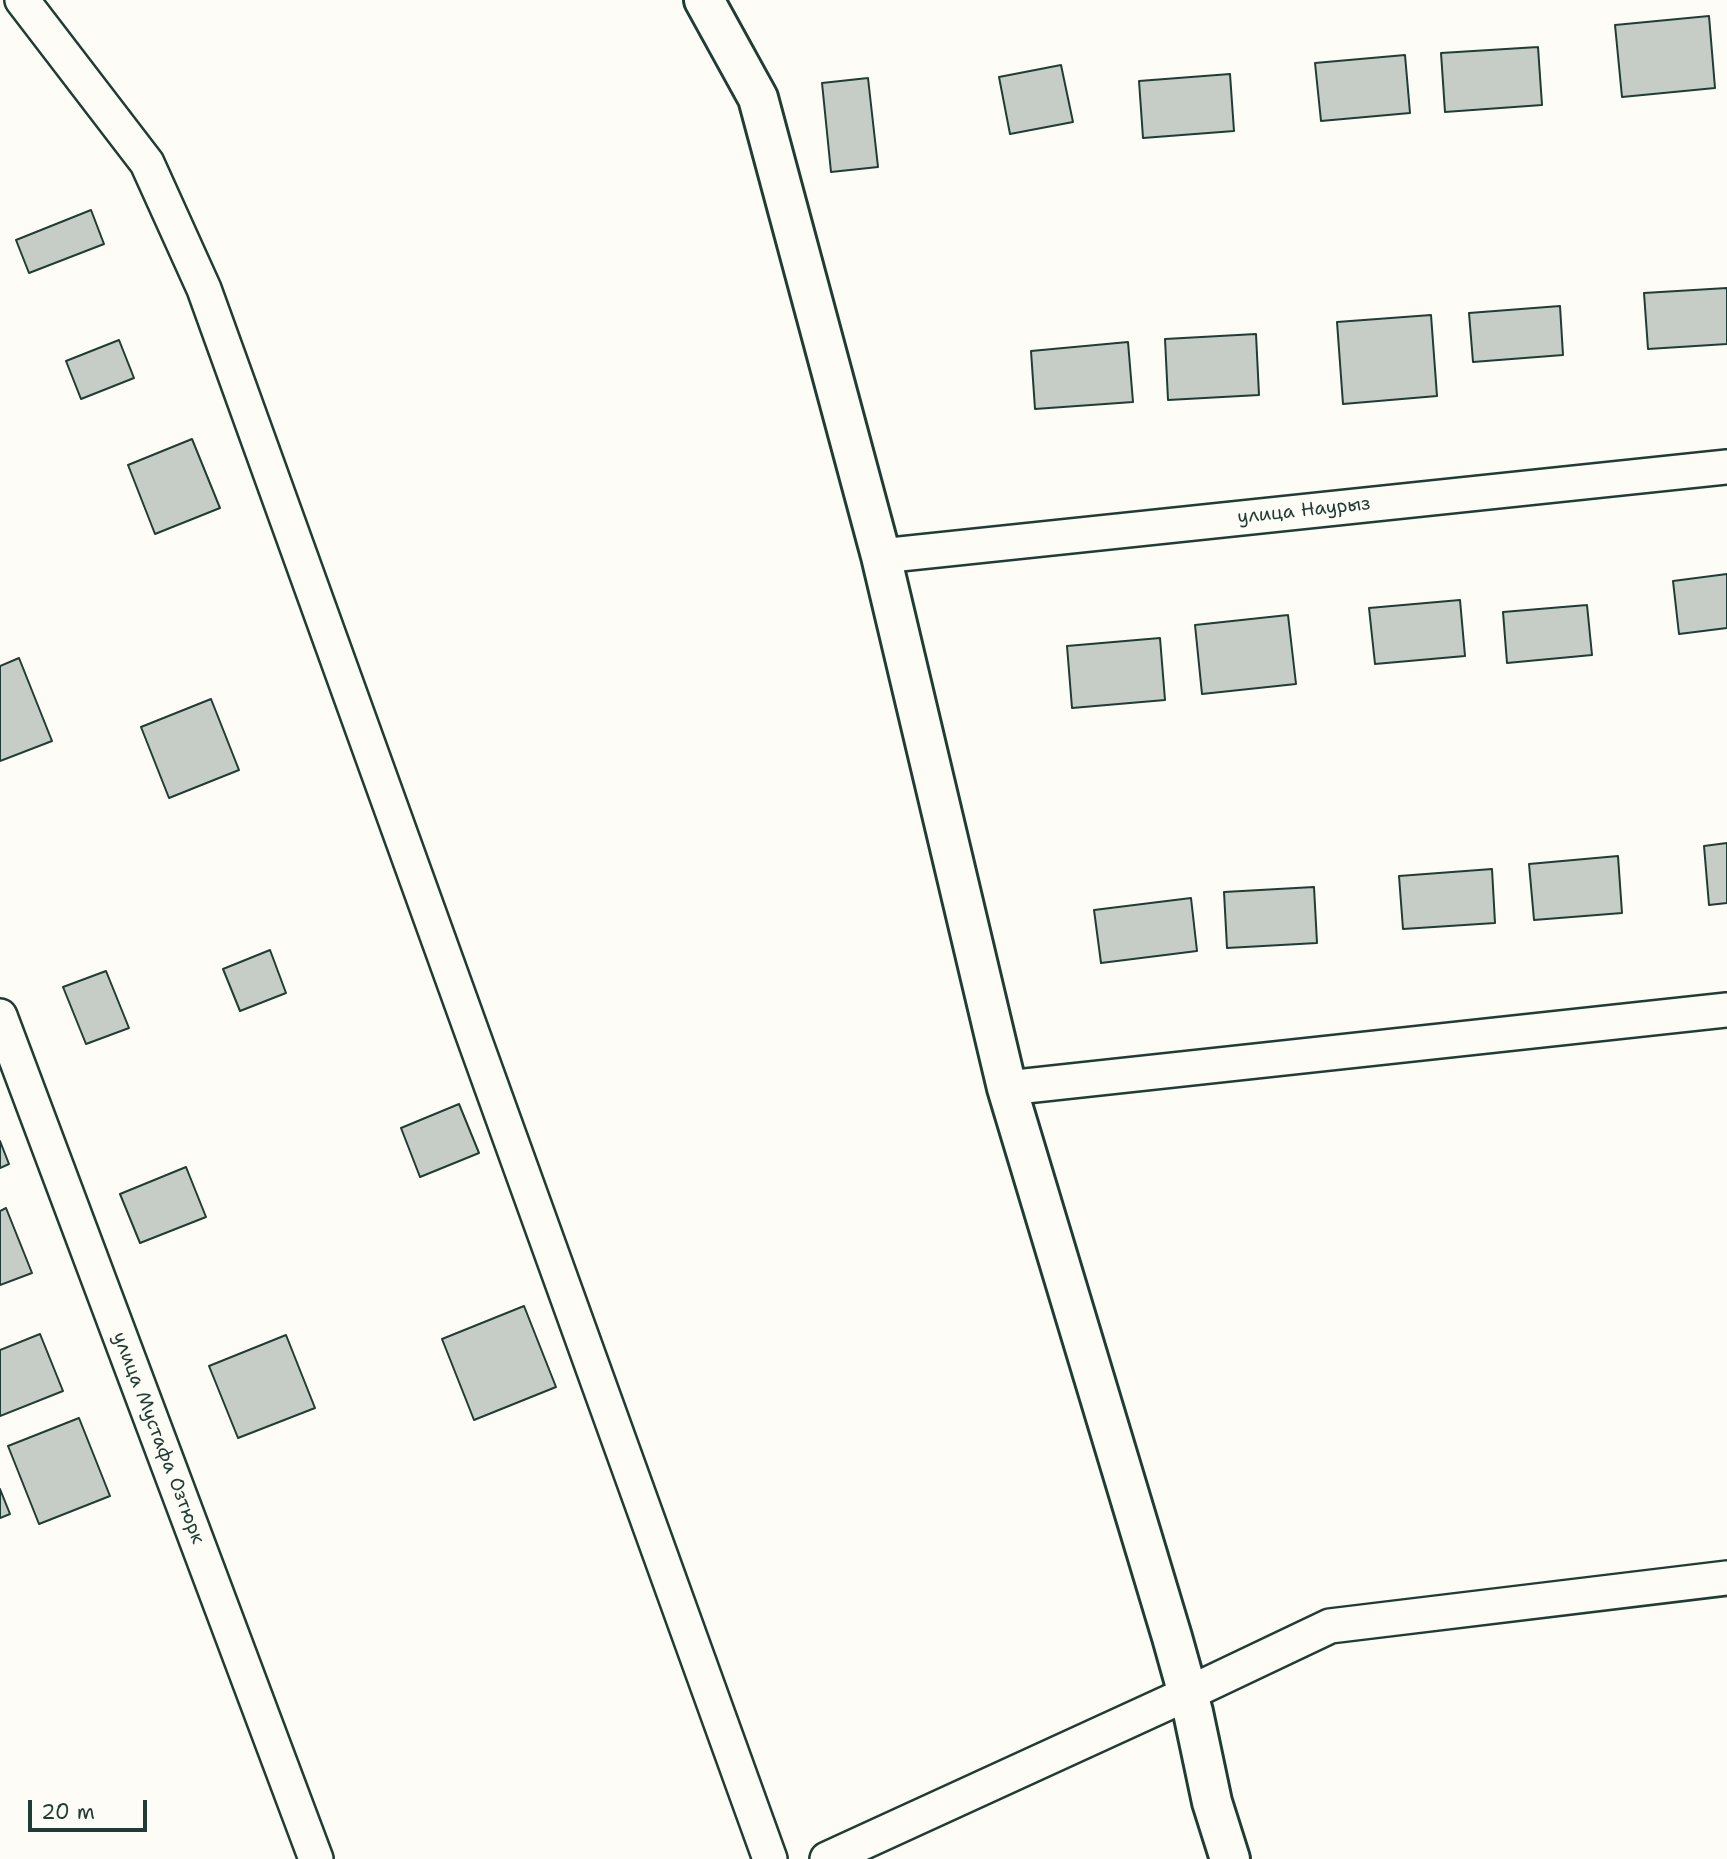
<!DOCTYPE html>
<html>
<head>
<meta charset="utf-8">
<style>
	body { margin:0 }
	#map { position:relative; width:1727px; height:1859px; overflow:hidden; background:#fdfcf7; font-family:"Shantell Sans",sans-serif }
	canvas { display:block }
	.scale { position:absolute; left:28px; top:1800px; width:119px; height:32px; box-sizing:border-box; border:4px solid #1f3d34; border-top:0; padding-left:9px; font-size:21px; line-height:24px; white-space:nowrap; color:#1f3d34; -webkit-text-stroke:5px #fdfcf7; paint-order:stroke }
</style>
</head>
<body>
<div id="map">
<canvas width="1727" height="1859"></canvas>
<div class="scale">20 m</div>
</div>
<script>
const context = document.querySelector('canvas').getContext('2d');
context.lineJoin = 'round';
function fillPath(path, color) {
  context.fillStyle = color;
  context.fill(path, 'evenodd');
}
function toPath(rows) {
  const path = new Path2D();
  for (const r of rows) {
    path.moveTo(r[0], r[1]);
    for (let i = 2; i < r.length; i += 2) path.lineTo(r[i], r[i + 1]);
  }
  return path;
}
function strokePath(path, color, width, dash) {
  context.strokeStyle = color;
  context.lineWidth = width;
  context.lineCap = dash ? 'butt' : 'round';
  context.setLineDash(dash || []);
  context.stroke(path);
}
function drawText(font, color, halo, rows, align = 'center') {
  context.font = font + ' "Shantell Sans",sans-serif';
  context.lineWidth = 5;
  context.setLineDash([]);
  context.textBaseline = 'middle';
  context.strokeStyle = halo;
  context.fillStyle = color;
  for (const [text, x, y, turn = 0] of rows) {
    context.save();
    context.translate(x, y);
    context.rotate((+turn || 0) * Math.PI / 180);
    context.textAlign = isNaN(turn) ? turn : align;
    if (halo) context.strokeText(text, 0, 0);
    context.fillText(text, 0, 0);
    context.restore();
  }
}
const building = toPath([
	[1709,16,1715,88,1622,97,1615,25,1709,16],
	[1538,47,1542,105,1445,112,1441,53,1538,47],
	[1405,55,1410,113,1321,121,1315,63,1405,55],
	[1061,65,1073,122,1010,134,999,77,1061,65],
	[1230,74,1234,131,1143,138,1139,81,1230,74],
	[868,78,878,167,831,172,822,83,868,78],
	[91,210,104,244,29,273,16,240,91,210],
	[1727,288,1727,344,1648,349,1644,293,1727,288],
	[1560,306,1563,355,1473,362,1469,313,1560,306],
	[1431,315,1437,396,1343,404,1337,322,1431,315],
	[1256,334,1259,395,1168,400,1165,339,1256,334],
	[119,340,134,378,81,399,66,361,119,340],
	[1128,342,1133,402,1035,409,1031,351,1128,342],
	[192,439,220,508,155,534,128,465,192,439],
	[1727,574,1727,628,1679,634,1673,581,1727,574],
	[1460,600,1465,656,1375,664,1369,608,1460,600],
	[1587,605,1592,655,1507,663,1503,612,1587,605],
	[1288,615,1296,684,1202,694,1195,625,1288,615],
	[1160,638,1165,700,1072,708,1067,646,1160,638],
	[19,658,52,741,0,761,0,666,19,658],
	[211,699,239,770,169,798,141,727,211,699],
	[1727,843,1727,903,1709,905,1704,846,1727,843],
	[1618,856,1622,913,1534,920,1529,864,1618,856],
	[1492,869,1495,923,1403,929,1399,876,1492,869],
	[1314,887,1317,943,1227,948,1224,892,1314,887],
	[1191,898,1197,951,1101,963,1094,910,1191,898],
	[270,950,286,993,240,1011,223,969,270,950],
	[106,971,129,1028,86,1044,63,987,106,971],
	[459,1104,479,1153,420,1177,401,1128,459,1104],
	[0,1141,9,1164,0,1168,0,1141],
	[186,1167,206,1217,140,1243,120,1194,186,1167],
	[6,1208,32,1273,0,1285,0,1211,6,1208],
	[524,1306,556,1387,474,1420,442,1339,524,1306],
	[40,1334,63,1391,0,1416,0,1350,40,1334],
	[286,1335,315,1408,238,1438,209,1366,286,1335],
	[79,1418,110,1496,39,1524,8,1446,79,1418],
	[0,1489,10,1514,0,1518,0,1489]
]);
fillPath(building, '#c6cdc7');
strokePath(building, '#1f3d34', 2);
const street = toPath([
	[22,0,147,163,204,289,770,1859],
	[881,556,1727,467],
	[0,1016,316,1859],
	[1007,1088,1727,1010],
	[827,1859,1187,1694,1330,1626,1727,1578]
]);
const secondary = toPath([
	[704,0,758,98,881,556,1007,1088,1172,1637,1193,1712,1212,1802,1230,1859]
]);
strokePath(street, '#1f3d34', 38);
strokePath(secondary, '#1f3d34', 44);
strokePath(street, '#fdfcf7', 33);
strokePath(secondary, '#fdfcf7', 38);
drawText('19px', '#1f3d34', '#fdfcf7', [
	["улица Наурыз",1304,511,-6],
	["улица Мустафа Озтюрк",158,1438,69]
]);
</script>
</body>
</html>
